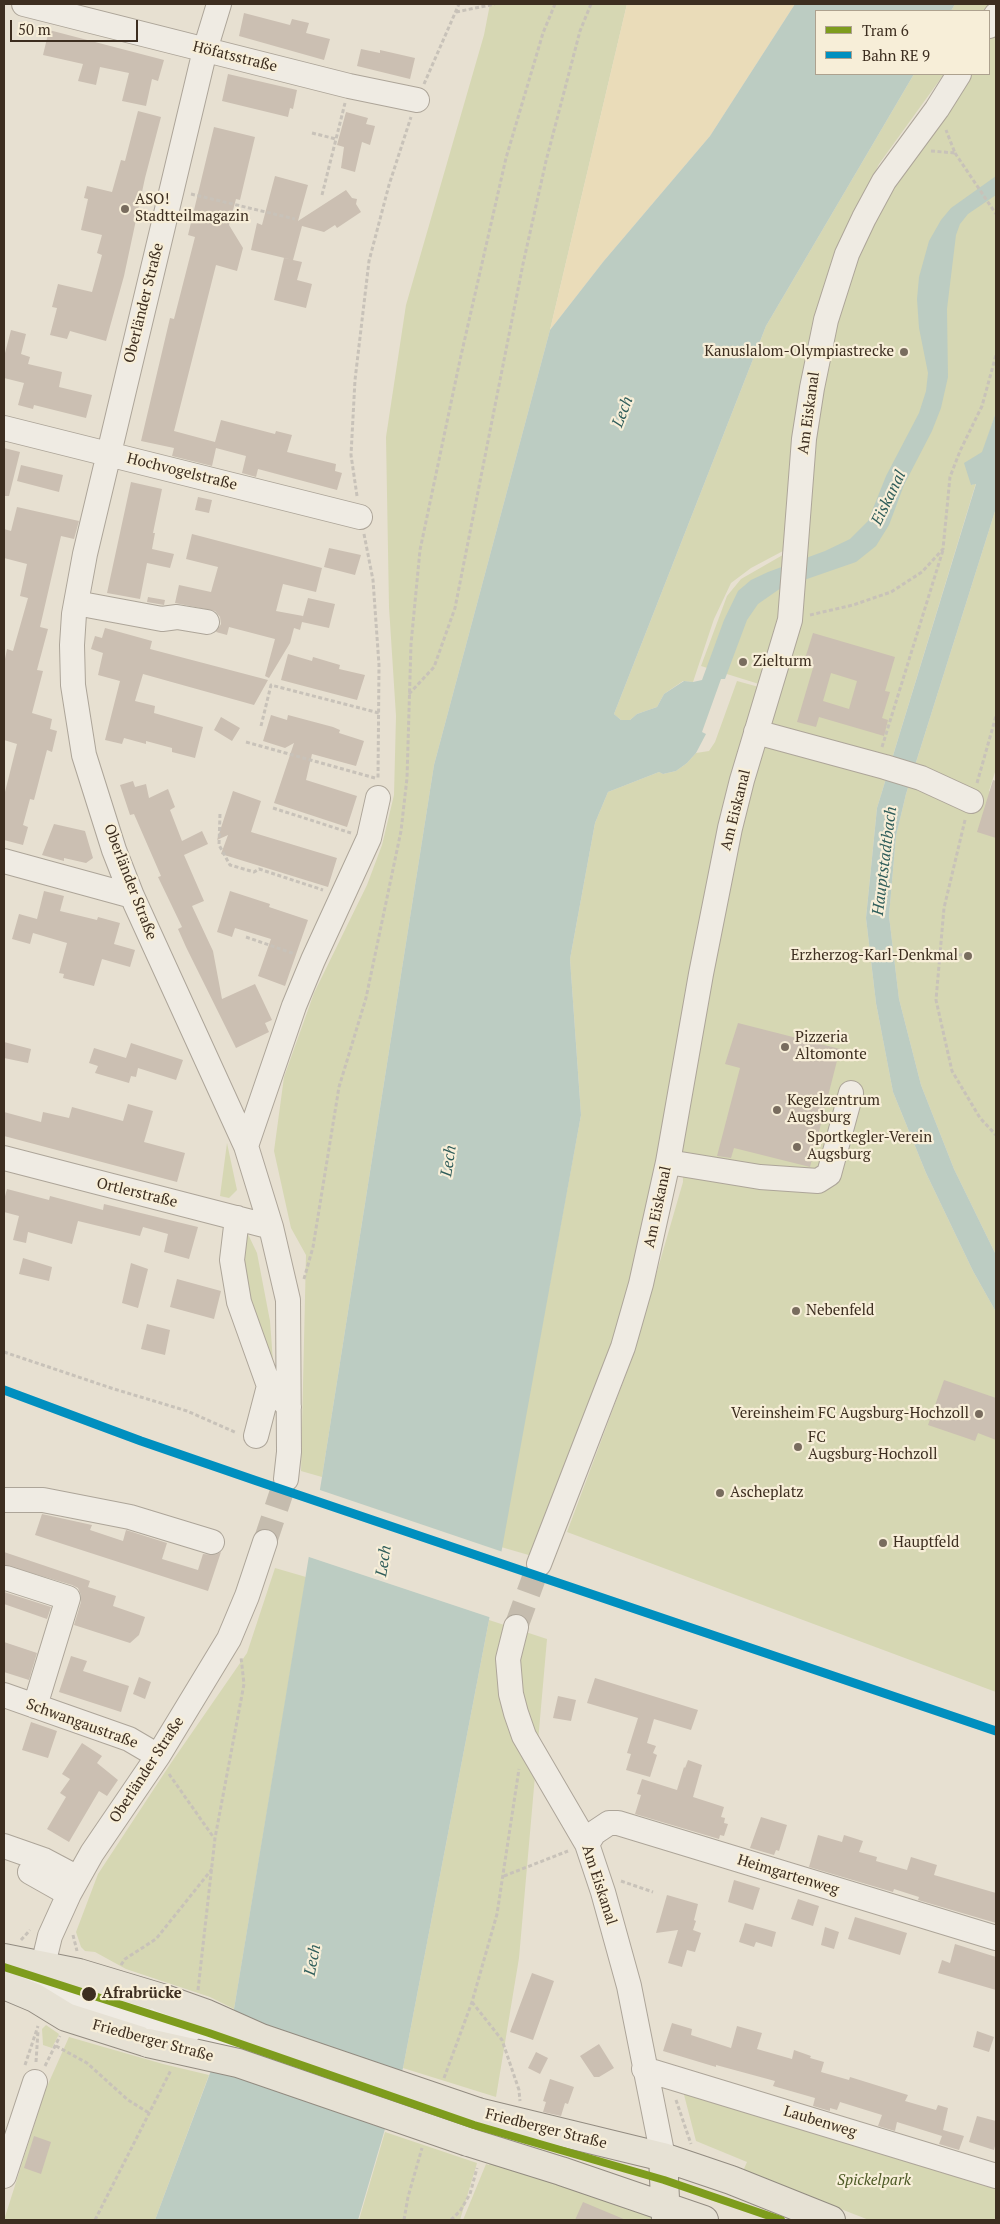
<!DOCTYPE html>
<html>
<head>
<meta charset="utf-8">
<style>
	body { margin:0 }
	#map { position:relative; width:1000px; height:2224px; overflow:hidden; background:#e7e0d1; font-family:"PT Serif",serif }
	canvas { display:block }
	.frame { position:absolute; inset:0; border:5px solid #3d2e20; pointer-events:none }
	.legend { position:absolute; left:815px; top:10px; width:175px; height:65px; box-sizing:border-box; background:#f7eed8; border:1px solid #ada18e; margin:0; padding:6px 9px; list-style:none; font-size:15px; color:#3d2e20 }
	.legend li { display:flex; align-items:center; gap:10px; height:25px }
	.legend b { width:25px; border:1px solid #ada18e }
	.scale { position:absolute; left:10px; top:20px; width:128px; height:22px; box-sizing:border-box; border:2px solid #3d2e20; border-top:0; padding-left:6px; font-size:15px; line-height:18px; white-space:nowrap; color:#3d2e20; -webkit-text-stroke:4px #f7eed8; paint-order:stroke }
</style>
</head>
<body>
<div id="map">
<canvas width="1000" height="2224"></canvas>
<div class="frame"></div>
<ul class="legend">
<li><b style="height:6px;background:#7e9c1d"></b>Tram 6</li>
<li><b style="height:6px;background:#008fbf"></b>Bahn RE 9</li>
</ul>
<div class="scale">50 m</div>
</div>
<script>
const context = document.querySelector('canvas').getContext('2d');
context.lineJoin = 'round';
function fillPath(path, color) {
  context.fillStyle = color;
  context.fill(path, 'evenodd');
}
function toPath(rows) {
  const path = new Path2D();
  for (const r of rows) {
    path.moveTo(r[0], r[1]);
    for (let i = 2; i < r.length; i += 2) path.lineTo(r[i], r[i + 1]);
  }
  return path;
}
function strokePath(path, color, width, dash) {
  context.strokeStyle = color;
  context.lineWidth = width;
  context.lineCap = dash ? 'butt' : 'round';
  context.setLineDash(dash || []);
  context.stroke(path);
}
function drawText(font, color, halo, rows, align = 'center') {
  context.font = font + ' "PT Serif",serif';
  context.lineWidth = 4.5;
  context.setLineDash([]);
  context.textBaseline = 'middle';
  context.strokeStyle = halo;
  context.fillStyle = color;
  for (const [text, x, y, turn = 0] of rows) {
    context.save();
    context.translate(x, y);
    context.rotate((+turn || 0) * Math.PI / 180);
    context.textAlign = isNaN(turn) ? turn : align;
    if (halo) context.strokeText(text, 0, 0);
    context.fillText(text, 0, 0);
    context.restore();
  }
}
fillPath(toPath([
	[490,4,627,4,550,330,434,765,322,1477,301,1471,306,1255,291,1228,274,1151,284,1077,314,993,367,885,382,845,394,795,396,716,389,607,386,437,406,305,484,35],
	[955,4,994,4,989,11,951,11],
	[996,6,996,412,972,485,976,483,877,808,866,918,876,1003,893,1092,926,1173,973,1271,996,1312,996,1692,567,1532,631,1361,683,1182,682,1143,700,996,772,688,701,666,727,596,741,579,788,552,841,246,880,166,948,74,989,74,989,17],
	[914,74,944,74,879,164,841,242,783,551,751,568,731,583,714,619,693,682,683,681,664,694,657,707,637,714,630,720,621,720,614,714,766,326],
	[996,508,996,769,989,791,996,794,996,1255,954,1169,921,1085,899,999,889,916,896,836,906,794],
	[737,681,759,687,659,1173,614,1339,539,1558,501,1547,581,1115,570,959,595,823,608,792,659,772,663,774,676,771,687,763,696,753,709,751,715,742],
	[227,1143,237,1190,229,1198,220,1196],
	[246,1230,257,1253,270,1321,274,1375,239,1267],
	[275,1568,306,1577,234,2009,210,1997,126,1969,95,1952,85,1951,81,1947,76,1932,98,1874,171,1763,247,1653],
	[489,1620,547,1639,519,1958,496,2097,403,2068],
	[46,2025,59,2034,52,2048,43,2045,42,2029],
	[69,2037,163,2064,209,2075,155,2220,4,2220,45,2091],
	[682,2087,996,2177,996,2220,869,2220,743,2171,747,2162,696,2141],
	[385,2132,477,2163,460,2220,359,2220],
	[490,2162,660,2220,463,2220,486,2164,489,2165]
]), '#d6d7b3');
fillPath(toPath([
	[627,4,795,4,710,136,603,262,550,330]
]), '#eadcb9');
fillPath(toPath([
	[795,4,955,4,951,11,816,11,816,74,914,74,766,326,614,714,621,720,630,720,637,714,657,707,664,694,684,681,693,682,702,680,724,620,738,591,751,580,768,572,825,551,850,539,868,521,886,476,919,413,926,391,928,373,919,328,917,299,919,277,929,241,941,220,951,208,996,176,996,195,968,214,960,224,956,235,947,309,948,377,941,408,932,431,904,485,889,525,876,546,856,562,781,588,758,604,747,620,725,679,721,679,702,732,706,734,696,753,687,763,676,771,663,774,659,772,608,792,595,823,570,959,581,1115,489,1620,403,2068,358,2220,155,2220,234,2009,322,1477,434,765,550,330,603,262,710,136],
	[996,412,996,508,906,794,896,836,889,916,899,999,921,1085,954,1169,996,1255,996,1312,973,1271,926,1173,893,1092,876,1003,866,918,877,808,976,484,971,485,964,463,982,452]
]), '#bcccc2');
fillPath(toPath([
	[317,1489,503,1552,492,1618,306,1556]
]), '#e7e0d1');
fillPath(toPath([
	[244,13,290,25,292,19,309,23,306,33,330,39,324,60,239,36],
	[49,30,164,60,158,81,152,79,146,106,122,101,129,73,100,67,96,85,78,81,83,64,43,55],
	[361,49,380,53,380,50,415,58,410,79,357,66],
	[228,74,297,90,293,109,290,108,288,117,222,101],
	[138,111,161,117,145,178,124,276,106,341,70,331,67,339,50,335,57,308,52,307,58,284,92,292,102,255,97,253,102,235,81,230,88,199,84,198,87,186,112,192,121,160,125,161],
	[346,112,368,118,366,124,375,126,370,145,362,142,355,172,341,168,344,147,337,145],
	[214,127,255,137,240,200,236,199,229,225,243,248,237,271,216,265,174,431,215,442,221,420,275,434,276,431,292,435,287,452,336,464,335,471,342,473,337,490,258,469,256,477,242,473,246,456,216,448,212,466,172,456,174,448,141,441,170,318,174,319,195,237,188,235],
	[275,176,308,185,298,221,346,190,352,198,357,199,356,204,361,212,337,228,335,225,324,232,302,226,293,260,251,250,257,223,262,225],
	[284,258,302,262,297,280,312,284,306,308,274,300],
	[11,330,26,334,21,354,30,357,28,364,62,372,59,387,92,395,86,418,34,405,33,409,18,405,24,383,4,378,4,357],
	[4,448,20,452,9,496,4,496],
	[21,465,63,475,59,492,17,481],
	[131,482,162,489,153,533,155,533,152,549,174,554,170,568,147,563,140,599,107,593],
	[198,497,212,500,209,513,195,510],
	[17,507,79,521,74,539,61,536,40,627,48,629,37,670,43,671,32,713,52,719,50,729,57,731,52,752,47,750,34,800,30,799,23,825,28,827,23,845,4,840,4,796,17,744,4,740,4,664,7,649,13,651,28,598,20,596,27,564,4,558,4,529,11,531],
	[192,534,322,568,316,592,283,584,276,611,303,616,302,620,308,598,335,604,329,628,302,622,300,630,294,628,290,643,269,678,265,676,275,639,229,627,227,635,216,632,221,624,220,617,215,611,175,603,179,585,211,592,218,567,186,559],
	[329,548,361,555,355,575,324,567],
	[148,597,165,600,164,605,147,602],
	[105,628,152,641,150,649,268,680,254,705,143,674,135,701,155,706,154,713,203,727,195,758,172,752,172,748,146,741,146,744,124,738,122,744,105,740,120,681,98,675,103,653,91,649,95,636,102,638],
	[813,633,895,657,885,691,890,692,882,718,888,720,884,736,819,717,816,727,797,722,813,668,803,665],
	[831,673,857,681,849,709,823,701],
	[288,654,312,661,313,657,340,665,339,669,365,675,357,700,281,680],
	[271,715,287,720,288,715,333,727,340,730,339,733,364,741,356,766,312,754,306,780,357,796,347,827,274,803,294,743,285,748,263,741],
	[221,717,240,728,232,741,214,730],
	[993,780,996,781,996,838,977,832],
	[133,781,135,787,146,784,149,798,168,789,175,807,170,810,182,841,202,831,208,844,184,855,204,901,192,906,213,951,222,999,255,984,272,1020,265,1023,269,1032,236,1048,186,947,178,929,182,927,158,877,161,876,134,814,130,815,120,785],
	[233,791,261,801,251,832,337,858,328,887,221,854,228,835,217,840],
	[54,824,85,831,93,858,86,863,64,858,64,861,42,855],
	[44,891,64,896,60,911,97,920,98,917,120,923,114,944,135,950,130,967,102,959,94,986,63,978,64,974,59,973,67,943,33,933,30,944,12,939,19,914,37,919],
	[230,891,270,904,269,907,308,920,285,986,258,976,271,939,235,928,232,937,217,932],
	[738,1023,840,1049,810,1167,734,1148,731,1158,717,1156,740,1068,725,1064],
	[4,1042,31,1049,28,1063,4,1058],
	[131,1043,183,1060,176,1080,138,1068,136,1077,131,1076,129,1083,95,1073,98,1066,89,1063,94,1048,126,1058],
	[128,1104,153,1111,144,1142,185,1153,177,1182,4,1136,4,1112,41,1122,43,1112,69,1118,72,1107,123,1121],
	[7,1189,49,1200,50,1196,103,1210,104,1204,198,1227,189,1259,164,1252,168,1234,143,1227,140,1236,78,1221,72,1244,28,1232,26,1243,13,1240,19,1216,4,1212,4,1200],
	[23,1258,52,1267,49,1281,19,1274],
	[131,1263,148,1269,138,1308,122,1303],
	[177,1279,221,1291,214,1319,170,1307],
	[147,1324,170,1330,165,1355,141,1349],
	[944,1380,996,1398,996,1440,978,1433,975,1441,928,1425],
	[42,1514,92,1525,90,1530,123,1541,126,1530,167,1543,162,1559,198,1570,203,1554,215,1555,221,1552,208,1591,35,1535],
	[4,1552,90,1581,88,1587,116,1596,113,1606,145,1617,139,1635,130,1643,74,1625,81,1602,81,1595,78,1588,72,1585,4,1565],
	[4,1592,51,1607,47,1619,4,1604],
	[4,1642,37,1653,29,1680,4,1672],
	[71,1656,87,1661,83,1671,129,1686,121,1712,59,1692],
	[139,1677,151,1682,145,1699,133,1694],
	[595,1678,698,1710,691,1730,654,1719,647,1743,656,1746,653,1753,657,1755,650,1777,626,1770,631,1754,627,1753,638,1718,587,1703],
	[558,1696,576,1700,571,1721,553,1718],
	[31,1722,57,1731,48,1758,22,1750],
	[82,1743,102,1756,97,1763,118,1780,107,1796,99,1791,69,1842,47,1829,66,1797,60,1793,70,1779,62,1774],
	[688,1760,702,1765,693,1797,724,1807,721,1817,725,1818,724,1823,728,1824,724,1836,720,1835,719,1839,635,1814,641,1795,637,1794,642,1779,677,1790,684,1767,685,1768],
	[761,1817,787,1825,779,1851,776,1850,774,1855,750,1848],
	[818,1835,842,1842,844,1835,863,1841,859,1852,877,1857,876,1861,907,1870,911,1857,937,1865,934,1875,996,1893,996,1923,918,1900,919,1897,894,1889,893,1892,809,1867],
	[734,1880,760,1888,753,1910,728,1902],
	[667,1895,698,1904,694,1920,696,1921,693,1930,701,1933,695,1952,687,1950,682,1967,668,1963,678,1930,656,1933],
	[798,1899,819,1906,813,1926,791,1919],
	[855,1917,907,1933,900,1955,848,1939],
	[745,1923,776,1932,772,1947,756,1942,754,1947,739,1942],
	[825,1927,839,1932,834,1949,821,1945],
	[955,1944,996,1957,996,1990,938,1973,942,1960,950,1963],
	[532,1973,554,1981,533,2040,510,2032],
	[672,2023,692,2029,691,2035,731,2048,737,2026,762,2033,757,2049,792,2059,794,2050,811,2056,810,2058,824,2062,821,2072,849,2080,850,2077,908,2095,905,2101,936,2110,938,2105,948,2108,943,2130,964,2136,959,2150,939,2144,942,2136,897,2122,895,2131,878,2126,882,2115,840,2102,837,2110,830,2108,830,2111,813,2106,815,2098,773,2086,775,2081,716,2065,716,2067,663,2051],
	[977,2031,994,2037,989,2052,973,2047],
	[599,2044,614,2068,599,2077,594,2077,580,2056],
	[536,2052,548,2058,540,2074,528,2068],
	[550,2079,574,2087,568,2104,565,2103,561,2116,543,2112,546,2102,543,2101],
	[977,2116,996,2121,996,2142,994,2150,969,2142],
	[34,2136,51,2142,41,2174,24,2168],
	[583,2202,626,2220,575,2220]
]), '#cbbfb2');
strokePath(toPath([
	[265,1542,286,1479],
	[516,1627,539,1564]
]), '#c5bcae', 24, [24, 12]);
const minor = toPath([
	[24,4,349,86,417,100],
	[219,4,205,50,85,554,74,614,72,645,73,685,84,755,114,850,132,896,246,1146,271,1227,288,1300,289,1452,286,1479],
	[989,26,996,15],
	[4,428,360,517],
	[76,603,162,619,177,617,207,622],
	[756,732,885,767,921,778,971,801],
	[4,861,132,896],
	[246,1146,294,1006,313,960,369,838,378,798],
	[4,1158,271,1227],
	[668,1162,760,1177,818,1181,829,1174,851,1093],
	[237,1218,232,1260,239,1302,269,1386,289,1407],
	[256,1436,269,1386],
	[4,1500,43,1500,130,1517,212,1542],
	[539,1564,623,1347,641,1284,668,1162,701,974,730,828,742,780,790,620,804,439,812,388,826,320,847,254,864,218,884,181,937,109,959,74],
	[6,1578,68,1598,35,1706],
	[516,1627,508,1659,511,1694,516,1713,524,1736,587,1844,603,1892,629,1986,663,2157],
	[4,1695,129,1739,158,1756],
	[587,1844,594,1833,609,1823,618,1823,996,1938],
	[4,1846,44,1860,78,1878],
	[30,1872,69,1894],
	[23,1978,155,2020],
	[35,1998,50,1936,69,1894,92,1853,158,1756,229,1639,247,1596,265,1542],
	[189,2031,250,2037],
	[644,2069,996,2176],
	[4,2176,35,2082]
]);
const major = toPath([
	[4,1958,79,1973,162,1998],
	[4,1985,35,1998,66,2017,148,2043],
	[478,2112,663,2157,731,2180,831,2220],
	[468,2142,561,2171,704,2220],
	[663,2157,666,2220]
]);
strokePath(minor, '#ada599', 26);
strokePath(major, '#928b80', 30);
strokePath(toPath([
	[456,12,495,4],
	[424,84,459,4],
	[312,133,336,139],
	[931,151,955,153,946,130],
	[955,153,996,214],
	[191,194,295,219],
	[322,195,345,103],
	[357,496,351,455,355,380,369,261,389,185,411,117],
	[364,534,373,580,379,665,378,779],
	[810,615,853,605,891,592,922,572,943,549,950,477,960,451,982,406,996,355],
	[409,694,434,667,455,608,523,264,546,161,580,31,591,4],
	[261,726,271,685,379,713],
	[246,742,375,778],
	[882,747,943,550],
	[977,783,996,716],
	[273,808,351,833],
	[220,814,219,845,230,865,254,872,259,869,323,890],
	[965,820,944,908,936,1000,952,1071,980,1118,996,1135],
	[246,937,295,954],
	[940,951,968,956],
	[304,1279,313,1247,339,1087,366,998,401,831,407,778,411,644,420,550,460,360,506,158,543,33,555,4],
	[4,1352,114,1389,187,1411,237,1433],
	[169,1774,214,1838],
	[504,1876,568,1851],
	[621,1881,653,1892],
	[73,1935,77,1951],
	[21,1940,30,1930],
	[121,1965,125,1959,156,1939,212,1869],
	[198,1990,215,1838,244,1684,241,1657],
	[472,2002,502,2040,519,2090,520,2101],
	[56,2046,87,2063,128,2100,149,2113],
	[36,2062,38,2031],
	[25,2065,38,2026],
	[45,2066,60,2036],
	[444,2078,472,2002,497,1914,519,1769],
	[676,2100,691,2144],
	[95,2220,171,2070],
	[404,2220,408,2197,422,2148],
	[451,2220,460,2211,470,2194,477,2168]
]), '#c8c2b9', 3, [4, 2.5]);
strokePath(minor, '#efebe3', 24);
strokePath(major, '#e6e1d4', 28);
const minorBridge = toPath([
	[155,2020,189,2031]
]);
const majorBridge = toPath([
	[162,1998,207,2014,261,2038,478,2112],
	[148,2043,238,2063,468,2142]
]);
strokePath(minorBridge, '#ada599', 26, []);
strokePath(majorBridge, '#928b80', 30, []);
strokePath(minorBridge, '#efebe3', 24);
strokePath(majorBridge, '#e6e1d4', 28);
strokePath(toPath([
	[4,1390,141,1441,254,1480,996,1731]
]), '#008fbf', 9);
strokePath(toPath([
	[4,1967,209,2033,474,2125,664,2180,781,2220]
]), '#7e9c1d', 8);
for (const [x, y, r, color] of [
	[125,209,5,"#786c5e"],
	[904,352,5,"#786c5e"],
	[743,662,5,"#786c5e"],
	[968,956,5,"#786c5e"],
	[785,1047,5,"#786c5e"],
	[777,1110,5,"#786c5e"],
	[797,1147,5,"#786c5e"],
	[796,1311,5,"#786c5e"],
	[979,1414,5,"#786c5e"],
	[798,1447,5,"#786c5e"],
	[720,1493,5,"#786c5e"],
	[883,1543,5,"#786c5e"],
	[89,1994,8,"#3d2e20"]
]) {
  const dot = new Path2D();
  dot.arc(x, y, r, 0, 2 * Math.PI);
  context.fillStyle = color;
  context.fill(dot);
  strokePath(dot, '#f7eed8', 2);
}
drawText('15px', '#3d2e20', '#f7eed8', [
	["Höfatsstraße",235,57,14],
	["Oberländer Straße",144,303,-76],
	["Am Eiskanal",809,413,-82],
	["Hochvogelstraße",182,472,14],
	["Am Eiskanal",736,810,-76],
	["Oberländer Straße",130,882,69],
	["Ortlerstraße",137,1193,14],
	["Am Eiskanal",658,1207,-78],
	["Schwangaustraße",82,1724,20],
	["Oberländer Straße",147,1770,-57],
	["Heimgartenweg",788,1875,17],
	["Am Eiskanal",599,1885,72],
	["Friedberger Straße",153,2041,15],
	["Laubenweg",820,2122,17],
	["Friedberger Straße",546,2129,14]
]);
drawText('15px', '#3d2e20', '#f7eed8', [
	["ASO!",135,200],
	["Stadtteilmagazin",135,217],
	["Kanuslalom-Olympiastrecke",894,352,"right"],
	["Zielturm",753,662],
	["Erzherzog-Karl-Denkmal",958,956,"right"],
	["Pizzeria",795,1038],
	["Altomonte",795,1055],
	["Kegelzentrum",787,1101],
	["Augsburg",787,1118],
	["Sportkegler-Verein",807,1138],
	["Augsburg",807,1155],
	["Nebenfeld",806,1311],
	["Vereinsheim FC Augsburg-Hochzoll",969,1414,"right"],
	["FC",808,1438],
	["Augsburg-Hochzoll",808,1455],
	["Ascheplatz",730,1493],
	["Hauptfeld",893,1543]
], 'left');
drawText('bold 15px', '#3d2e20', '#f7eed8', [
	["Afrabrücke",102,1994]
], 'left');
drawText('italic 15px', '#4d5a26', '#f7eed8', [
	["Spickelpark",874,2181]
]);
drawText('italic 16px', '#2f5d5a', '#f7eed8', [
	["Lech",623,412,-69],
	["Eiskanal",889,498,-64],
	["Hauptstadtbach",885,861,-83],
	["Lech",449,1161,-81],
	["Lech",384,1561,-81],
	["Lech",313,1960,-79]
]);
</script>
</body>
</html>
